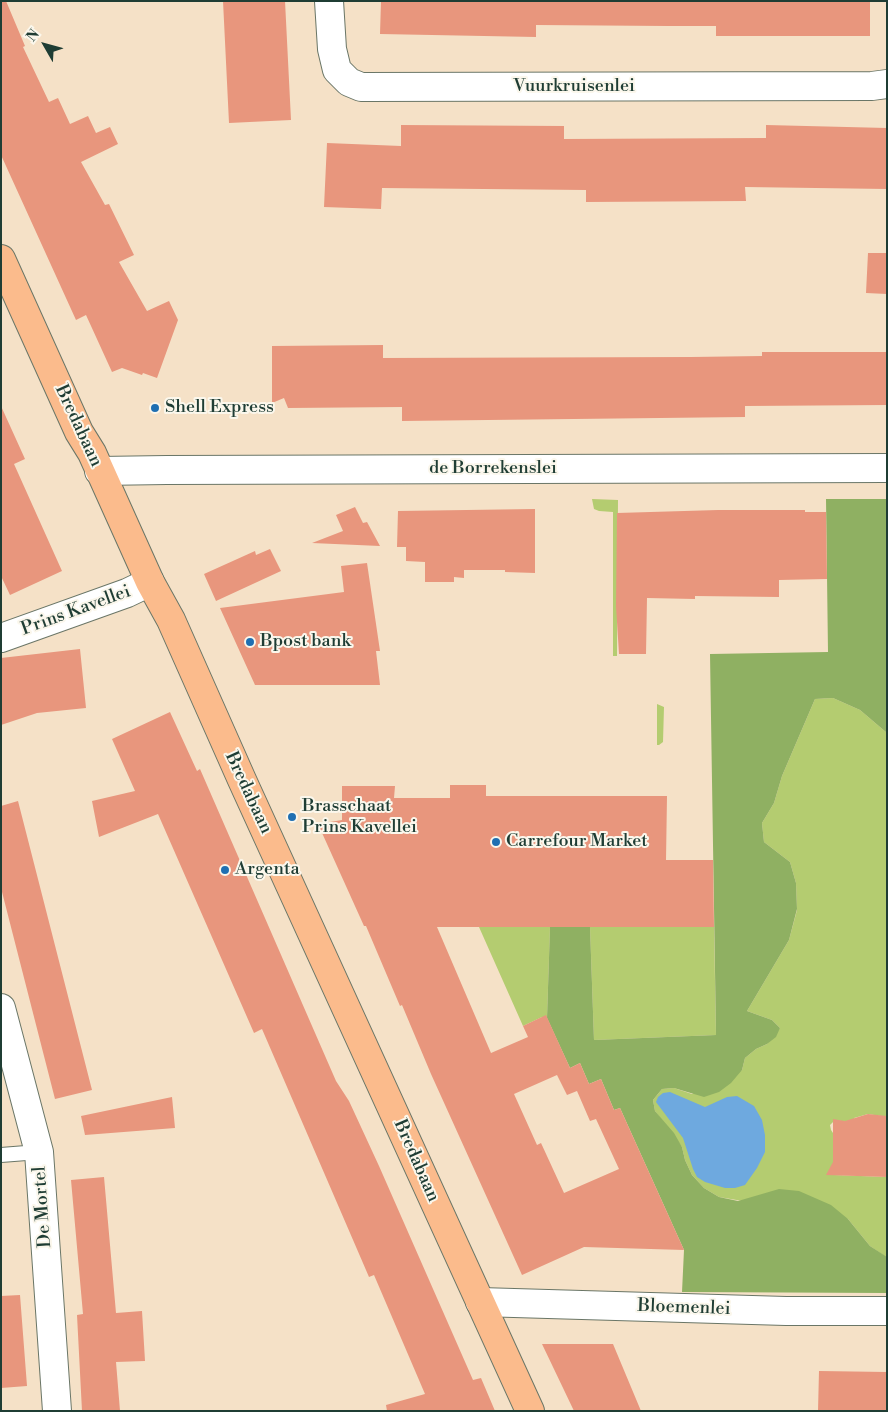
<!DOCTYPE html>
<html>
<head>
<meta charset="utf-8">
<style>
	body { margin:0 }
	#map { position:relative; width:888px; height:1412px; overflow:hidden; background:#f5e1c7; font-family:"Libre Bodoni",serif }
	canvas { display:block }
	.frame { position:absolute; inset:0; border:2px solid #1f3d34; pointer-events:none }
	.north { position:absolute; left:20px; top:20px; width:50px; height:50px; -webkit-text-stroke:4px #fbf7ec; paint-order:stroke; rotate:308deg; font-size:14px; font-weight:700; line-height:20px; text-align:center; color:#1f3d34 }
	.north::after { content:''; display:block; margin:auto; width:18px; height:22px; background:#1f3d34; clip-path:polygon(50% 0,100% 100%,50% 72%,0 100%) }
</style>
</head>
<body>
<div id="map">
<canvas width="888" height="1412"></canvas>
<div class="frame"></div>
<div class="north">N</div>
</div>
<script>
const context = document.querySelector('canvas').getContext('2d');
context.lineJoin = 'round';
function fillPath(path, color) {
  context.fillStyle = color;
  context.fill(path, 'evenodd');
}
function toPath(rows) {
  const path = new Path2D();
  for (const r of rows) {
    path.moveTo(r[0], r[1]);
    for (let i = 2; i < r.length; i += 2) path.lineTo(r[i], r[i + 1]);
  }
  return path;
}
function strokePath(path, color, width, dash) {
  context.strokeStyle = color;
  context.lineWidth = width;
  context.lineCap = dash ? 'butt' : 'round';
  context.setLineDash(dash || []);
  context.stroke(path);
}
function drawText(font, color, halo, rows, align = 'center') {
  context.font = font + ' "Libre Bodoni",serif';
  context.lineWidth = 4;
  context.setLineDash([]);
  context.textBaseline = 'middle';
  context.strokeStyle = halo;
  context.fillStyle = color;
  for (const [text, x, y, turn = 0] of rows) {
    context.save();
    context.translate(x, y);
    context.rotate((+turn || 0) * Math.PI / 180);
    context.textAlign = isNaN(turn) ? turn : align;
    if (halo) context.strokeText(text, 0, 0);
    context.fillText(text, 0, 0);
    context.restore();
  }
}
fillPath(toPath([
	[592,499,618,500,617,656,613,656,613,512,599,511,594,509],
	[833,698,860,710,887,733,887,1117,868,1114,854,1118,854,1123,835,1120,830,1125,831,1130,833,1133,834,1175,887,1177,886,1257,870,1246,848,1219,719,1197,704,1188,692,1175,685,1160,682,1147,655,1111,653,1100,662,1089,674,1088,692,1094,742,1070,745,1058,756,1049,767,1044,780,1028,772,1020,747,1011,789,940,797,910,796,883,790,862,764,842,762,823,774,803,782,776,815,699],
	[657,704,664,707,663,742,659,745,657,745],
	[479,927,550,927,547,1018,542,1017,523,1026],
	[590,927,714,927,716,1035,594,1040]
]), '#b4cc70');
fillPath(toPath([
	[826,499,887,499,887,733,860,710,833,698,815,699,782,776,774,803,762,823,764,842,790,862,796,883,797,909,789,940,747,1011,772,1020,780,1028,776,1037,767,1044,756,1049,745,1058,742,1070,731,1083,719,1092,704,1097,674,1088,662,1089,653,1100,655,1111,674,1133,682,1147,685,1160,692,1175,704,1188,719,1197,738,1201,779,1189,799,1191,831,1205,848,1219,870,1246,887,1257,887,1293,682,1292,684,1250,620,1108,614,1110,601,1079,589,1084,580,1063,570,1068,547,1018,550,927,590,927,594,1040,716,1035,710,654,828,652]
]), '#8fb062');
fillPath(toPath([
	[670,1092,705,1107,727,1097,737,1096,754,1106,762,1120,765,1135,765,1152,757,1168,745,1185,735,1188,725,1188,705,1182,697,1177,693,1169,683,1138,656,1102,658,1097,663,1093]
]), '#6ea9df');
fillPath(toPath([
	[1,1,6,1,25,46,23,47,49,102,58,98,70,124,88,116,96,133,110,127,118,144,81,162,105,205,109,204,134,255,119,262,147,311,169,301,178,320,157,378,143,373,142,375,122,368,112,372,86,315,76,320,1,155],
	[223,1,285,1,291,120,229,123],
	[381,1,870,1,870,36,716,36,716,26,668,26,536,25,536,37,380,34],
	[401,125,564,126,564,139,766,138,766,125,887,128,887,189,745,187,746,201,586,202,586,190,382,188,381,209,324,207,327,143,401,146],
	[868,253,887,253,887,294,866,293],
	[383,345,383,358,691,357,762,356,762,352,887,352,887,405,745,406,745,417,402,421,402,407,288,408,284,398,272,403,272,346],
	[1,406,25,459,14,464,62,571,10,595,1,576],
	[355,507,363,523,367,522,380,546,312,543,343,531,336,515],
	[535,509,535,573,505,572,505,570,464,570,464,578,454,577,454,582,425,582,425,562,406,561,406,547,397,547,398,511],
	[718,510,805,510,805,512,826,512,827,579,779,580,779,597,695,596,695,599,647,598,646,654,619,654,616,606,617,513],
	[270,549,281,571,216,601,204,574,255,551,256,555],
	[367,563,380,651,376,651,380,685,255,685,220,608,344,592,341,566],
	[80,649,86,708,37,713,1,725,1,658],
	[170,712,197,771,200,769,336,1081,349,1101,379,1166,473,1380,481,1378,495,1411,387,1411,386,1405,425,1394,374,1275,369,1277,262,1029,254,1033,158,814,99,837,92,801,135,791,112,739],
	[450,785,486,785,486,796,667,796,666,860,713,860,714,927,437,927,491,1053,528,1037,523,1026,546,1015,570,1068,580,1063,589,1084,601,1079,614,1110,620,1108,684,1250,584,1247,522,1275,431,1074,402,1005,400,1006,366,926,364,926,318,824,342,820,342,786,395,786,394,798,450,798],
	[557,1075,567,1095,577,1091,590,1121,596,1119,619,1169,564,1193,541,1143,537,1145,514,1094],
	[18,801,92,1090,55,1099,1,888,1,806],
	[172,1097,175,1128,85,1135,81,1116],
	[868,1114,887,1116,887,1177,826,1175,833,1162,833,1119,845,1121],
	[104,1177,116,1313,142,1311,145,1361,116,1362,120,1411,82,1411,77,1315,83,1314,71,1180],
	[20,1295,27,1386,1,1388,1,1296],
	[542,1344,613,1344,641,1411,574,1411],
	[819,1371,887,1372,887,1411,818,1411]
]), '#e8967d');
const lane = toPath([
	[1,1155,39,1152]
]);
const street = toPath([
	[329,1,332,49,337,70,349,82,361,87,872,86,887,84],
	[99,471,167,470,887,468],
	[1,638,127,593,150,582],
	[1,1008,39,1152,57,1411],
	[480,1302,786,1311,887,1311]
]);
const primary = toPath([
	[1,259,79,432,92,453,150,582,171,620,242,780,530,1411]
]);
strokePath(lane, '#6a7667', 16);
strokePath(street, '#6a7667', 30);
strokePath(primary, '#6a7667', 30);
strokePath(lane, '#fff', 14);
strokePath(street, '#fff', 28);
strokePath(primary, '#fbbb8c', 28);
for (const [x, y, r, color] of [
	[155,408,5,"#1f6fb2"],
	[250,642,5,"#1f6fb2"],
	[292,817,5,"#1f6fb2"],
	[496,842,5,"#1f6fb2"],
	[225,870,5,"#1f6fb2"]
]) {
  const dot = new Path2D();
  dot.arc(x, y, r, 0, 2 * Math.PI);
  context.fillStyle = color;
  context.fill(dot);
  strokePath(dot, '#fbf7ec', 2);
}
drawText('18px', '#1f3d34', '#fbf7ec', [
	["Vuurkruisenlei",574,87],
	["Bredabaan",78,426,65],
	["de Borrekenslei",493,469],
	["Prins Kavellei",76,611,-20],
	["Bredabaan",248,793,65],
	["Bredabaan",416,1161,66],
	["De Mortel",43,1207,-94],
	["Bloemenlei",684,1308,2]
]);
drawText('18px', '#1f3d34', '#fbf7ec', [
	["Shell Express",165,408],
	["Bpost bank",260,642],
	["Brasschaat",302,807],
	["Prins Kavellei",302,828],
	["Carrefour Market",506,842],
	["Argenta",235,870]
], 'left');
</script>
</body>
</html>
